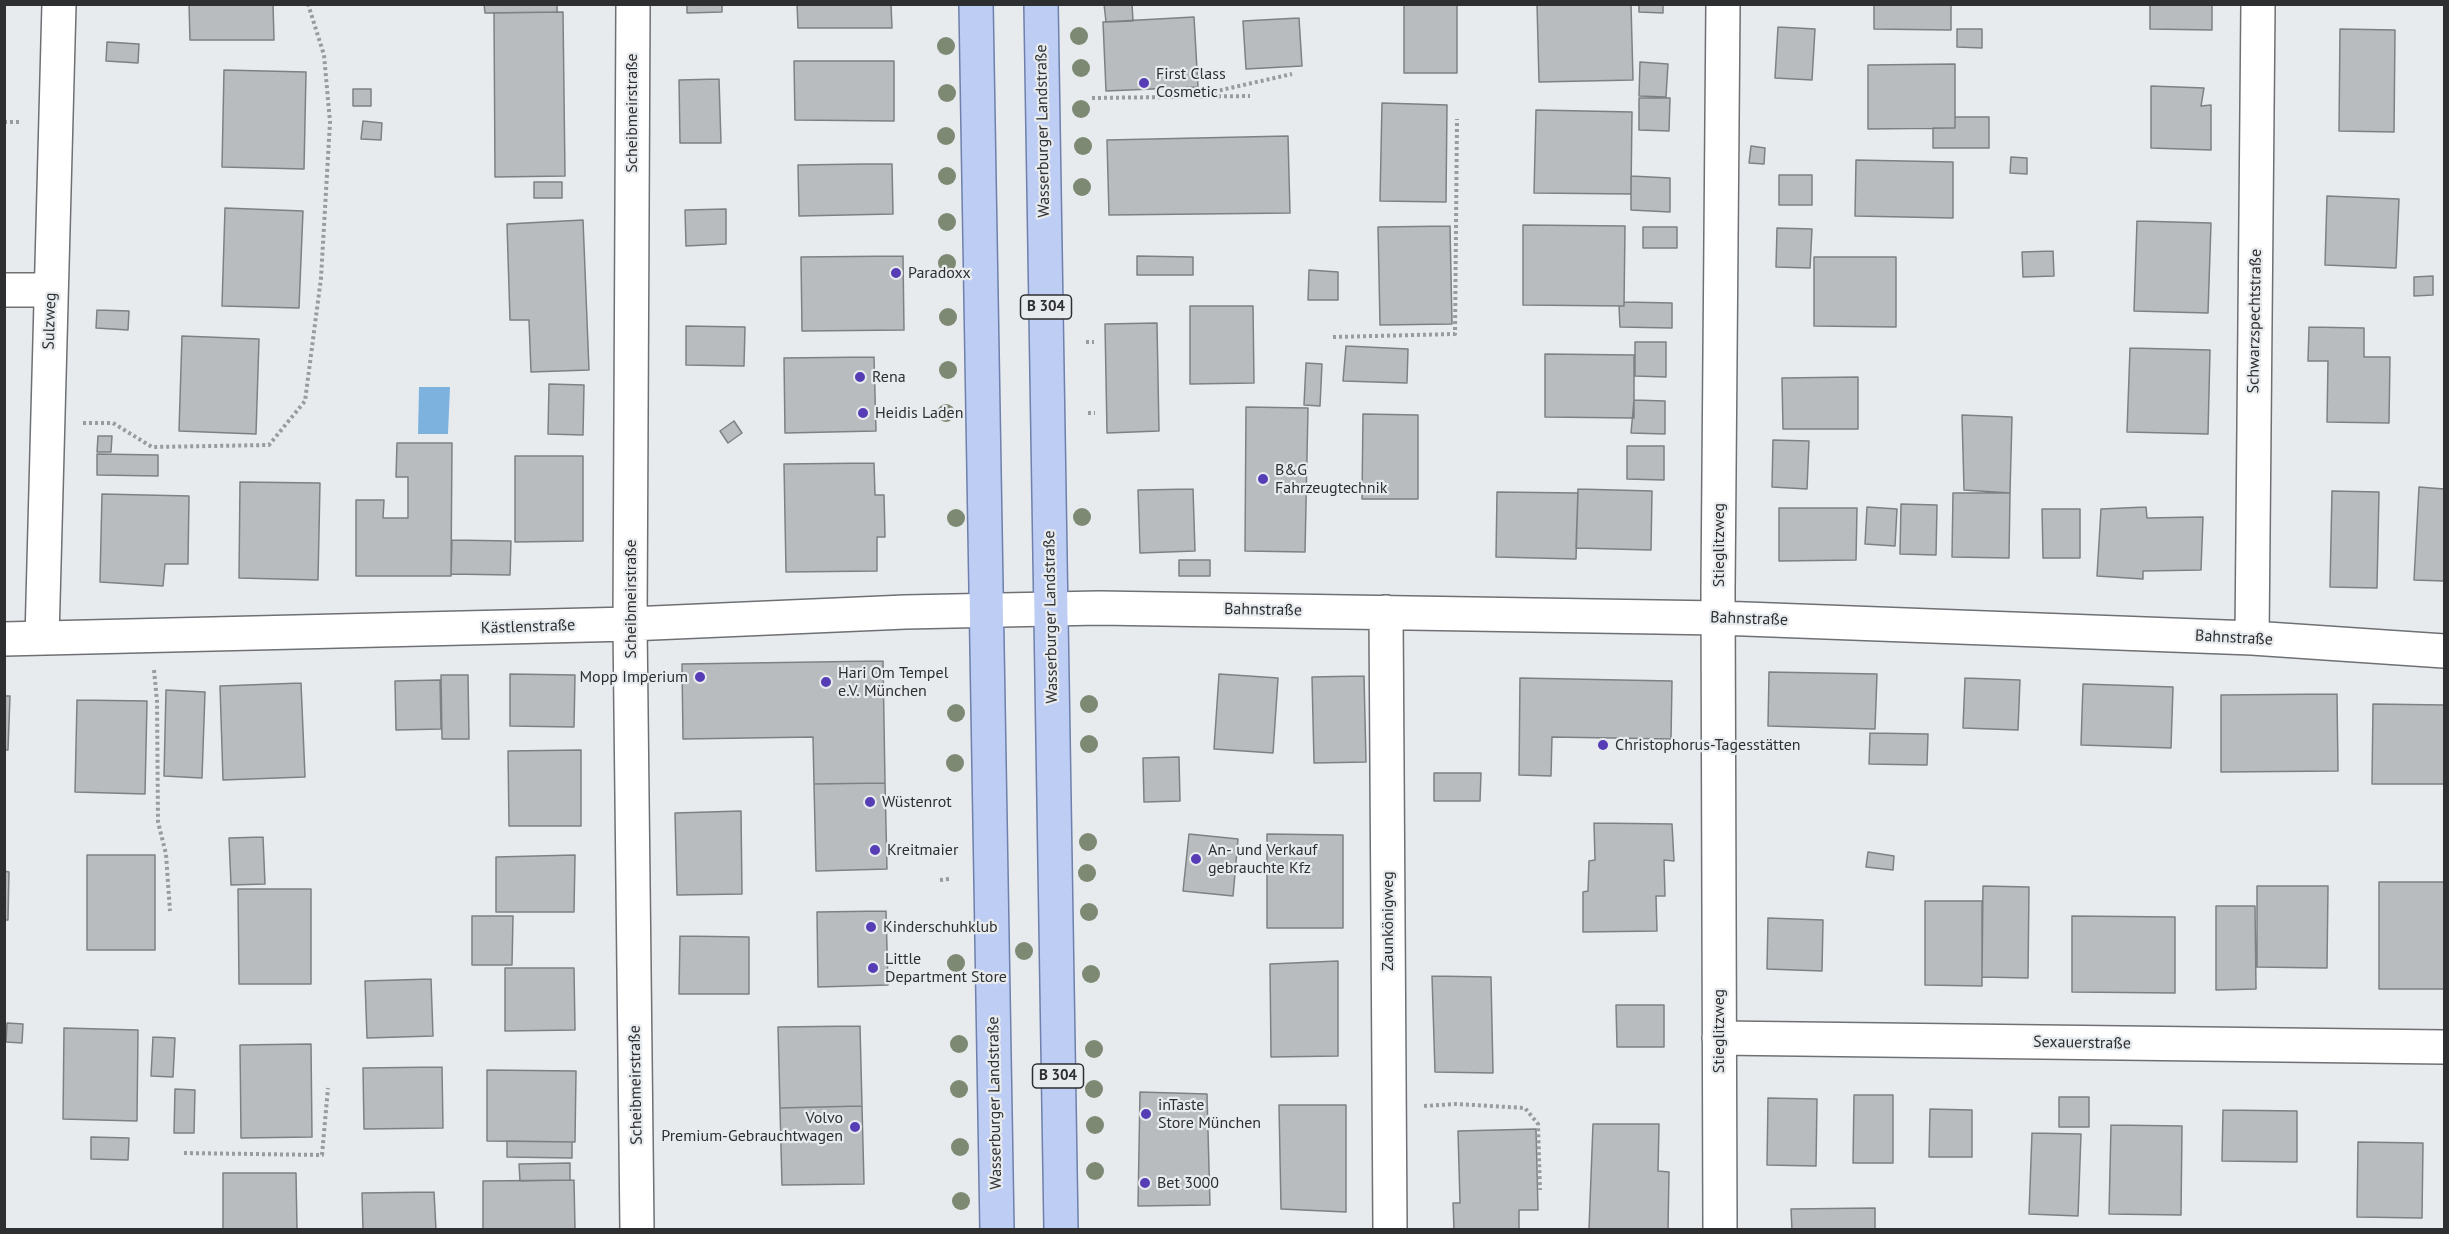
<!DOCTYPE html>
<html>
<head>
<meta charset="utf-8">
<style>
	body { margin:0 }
	#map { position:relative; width:2449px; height:1234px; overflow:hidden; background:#e8ebee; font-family:"PT Sans",sans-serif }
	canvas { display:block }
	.frame { position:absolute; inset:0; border:6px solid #2e2f30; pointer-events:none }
</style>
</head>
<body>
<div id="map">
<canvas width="2449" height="1234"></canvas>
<div class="frame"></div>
</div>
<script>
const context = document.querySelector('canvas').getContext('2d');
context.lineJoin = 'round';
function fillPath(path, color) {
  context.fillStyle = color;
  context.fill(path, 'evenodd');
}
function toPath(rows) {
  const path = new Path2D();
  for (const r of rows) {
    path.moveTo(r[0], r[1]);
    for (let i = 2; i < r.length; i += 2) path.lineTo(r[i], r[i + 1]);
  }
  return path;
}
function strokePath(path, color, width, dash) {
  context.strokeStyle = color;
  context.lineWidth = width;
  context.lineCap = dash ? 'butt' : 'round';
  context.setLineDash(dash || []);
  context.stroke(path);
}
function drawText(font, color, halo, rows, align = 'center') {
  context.font = font + ' "PT Sans",sans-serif';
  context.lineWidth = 4.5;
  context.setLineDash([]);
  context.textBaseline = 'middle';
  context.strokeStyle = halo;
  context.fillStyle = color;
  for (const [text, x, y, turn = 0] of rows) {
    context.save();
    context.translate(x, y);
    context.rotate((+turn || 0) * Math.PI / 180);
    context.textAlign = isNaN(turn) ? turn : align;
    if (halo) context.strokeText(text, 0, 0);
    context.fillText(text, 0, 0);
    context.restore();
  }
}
fillPath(toPath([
	[419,387,450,387,448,434,418,434]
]), '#7db2df');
const building = toPath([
	[189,4,273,4,274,40,190,40,189,4],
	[484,4,557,4,557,12,485,13,484,4],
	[687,4,722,4,722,12,687,13,687,4],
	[797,4,891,4,892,28,798,28,797,4],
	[1104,4,1132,4,1133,21,1106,22,1104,4],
	[1404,4,1457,4,1457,73,1404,73,1404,4],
	[1537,4,1631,4,1633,80,1539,82,1537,4],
	[1639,4,1663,4,1663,13,1639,12,1639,4],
	[1874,4,1951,4,1951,30,1874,29,1874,4],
	[2150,4,2212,4,2212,30,2150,29,2150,4],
	[563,12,565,176,495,177,494,13,563,12],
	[1194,17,1198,87,1106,91,1103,22,1194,17],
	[1299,18,1302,66,1246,69,1243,21,1299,18],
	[1778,27,1815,29,1812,80,1775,78,1778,27],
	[1957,29,1982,29,1982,48,1957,47,1957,29],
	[2340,29,2395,30,2394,132,2339,131,2340,29],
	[107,42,139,44,138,63,106,61,107,42],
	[794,61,894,61,894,121,795,120,794,61],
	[1640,62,1668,64,1666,97,1639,96,1640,62],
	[1955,64,1955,128,1868,129,1868,65,1955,64],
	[224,70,306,72,304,169,222,167,224,70],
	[719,79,721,143,680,143,679,80,719,79],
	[2151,86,2204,88,2201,106,2211,105,2211,150,2151,148,2151,86],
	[353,89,371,89,371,106,353,106,353,89],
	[1639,98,1670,98,1669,131,1639,130,1639,98],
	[1382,103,1447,105,1446,202,1380,201,1382,103],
	[1536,110,1632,112,1631,194,1534,193,1536,110],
	[1955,117,1989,117,1989,148,1933,148,1933,128,1955,128,1955,117],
	[363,121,382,123,381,140,361,139,363,121],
	[1288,136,1290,213,1109,215,1107,140,1288,136],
	[1751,146,1765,148,1764,164,1749,163,1751,146],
	[2011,157,2027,158,2027,174,2010,173,2011,157],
	[1856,160,1953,162,1953,218,1855,216,1856,160],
	[865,164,892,164,893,214,799,216,798,165,865,164],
	[1779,175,1812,175,1812,205,1779,205,1779,175],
	[1631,176,1670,178,1670,212,1631,210,1631,176],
	[534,182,562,182,562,198,534,198,534,182],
	[2327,196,2399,199,2396,268,2325,265,2327,196],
	[225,208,303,211,299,308,222,306,225,208],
	[726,209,726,244,686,246,685,210,726,209],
	[583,220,589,370,531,372,529,320,510,320,507,224,583,220],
	[2137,221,2211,223,2208,313,2134,311,2137,221],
	[1523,225,1625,226,1624,306,1523,305,1523,225],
	[1450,226,1452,324,1380,325,1378,227,1450,226],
	[1643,227,1677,227,1677,248,1643,248,1643,227],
	[1777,228,1812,229,1810,268,1776,267,1777,228],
	[2053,251,2054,276,2023,277,2022,252,2053,251],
	[903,256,904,330,802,331,801,257,903,256],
	[1137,256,1193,257,1193,275,1137,275,1137,256],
	[1814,257,1896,257,1896,327,1814,326,1814,257],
	[1309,270,1338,272,1338,300,1308,300,1309,270],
	[2433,276,2433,295,2414,296,2414,277,2433,276],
	[1624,302,1672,303,1672,328,1620,327,1619,306,1624,306,1624,302],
	[1190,306,1253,306,1254,383,1190,384,1190,306],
	[97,310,129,311,128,330,96,328,97,310],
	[1157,323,1159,431,1107,433,1105,324,1157,323],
	[686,326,745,327,744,366,686,365,686,326],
	[2309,327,2364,328,2364,357,2390,357,2389,423,2327,422,2328,361,2308,361,2309,327],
	[182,336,259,339,256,434,179,431,182,336],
	[1635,342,1666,342,1666,377,1635,376,1635,342],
	[1346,346,1408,349,1407,383,1343,381,1346,346],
	[2130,348,2210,350,2208,434,2127,432,2130,348],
	[1545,354,1634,355,1634,418,1545,417,1545,354],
	[874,357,876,431,785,433,784,358,874,357],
	[1306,363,1322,364,1320,406,1304,405,1306,363],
	[1858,377,1858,429,1783,429,1782,378,1858,377],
	[549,384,584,385,583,435,548,434,549,384],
	[1634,400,1665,401,1665,434,1631,433,1634,400],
	[1246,407,1308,408,1305,552,1245,551,1246,407],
	[1363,414,1418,415,1418,499,1362,499,1363,414],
	[1962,415,2012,417,2010,493,1964,490,1962,415],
	[734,421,742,433,728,443,720,431,734,421],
	[98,436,112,436,111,452,97,452,98,436],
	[1773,440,1809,441,1807,489,1772,487,1773,440],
	[397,443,452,443,451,576,356,576,356,500,384,500,383,518,408,518,408,477,396,477,397,443],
	[1627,446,1664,446,1664,480,1627,479,1627,446],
	[97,454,158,455,158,476,97,475,97,454],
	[515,456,583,456,583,541,515,542,515,456],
	[874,463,875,495,884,495,885,537,877,537,877,571,786,572,784,464,874,463],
	[240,482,320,483,318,580,239,578,240,482],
	[2419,487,2444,489,2444,581,2414,580,2419,487],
	[1193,489,1195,551,1140,553,1138,490,1193,489],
	[1578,489,1652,491,1651,550,1576,548,1578,489],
	[2332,491,2379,492,2377,588,2330,587,2332,491],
	[1497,492,1578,493,1576,559,1496,557,1497,492],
	[1953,493,2010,493,2009,558,1952,557,1953,493],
	[102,494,189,496,188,564,165,564,163,586,100,582,102,494],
	[1901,504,1937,505,1936,555,1900,554,1901,504],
	[1867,507,1897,509,1895,546,1865,544,1867,507],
	[2146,507,2147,518,2203,517,2201,570,2143,571,2143,579,2097,576,2101,509,2146,507],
	[1779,508,1857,508,1856,560,1779,561,1779,508],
	[2042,509,2080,509,2080,558,2043,558,2042,509],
	[452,540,511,541,510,575,451,574,452,540],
	[1179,560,1210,560,1210,576,1179,576,1179,560],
	[883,661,885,783,814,784,813,737,683,739,682,664,883,661],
	[1769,672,1877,674,1875,729,1768,726,1769,672],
	[510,674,575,675,574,727,510,726,510,674],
	[1219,674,1278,678,1273,753,1214,749,1219,674],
	[441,675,468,675,469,739,442,739,441,675],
	[1364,676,1366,762,1314,763,1312,677,1364,676],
	[1520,678,1672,681,1671,739,1552,737,1551,776,1519,775,1520,678],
	[1965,678,2020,680,2018,730,1963,728,1965,678],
	[440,680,441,729,396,730,395,681,440,680],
	[301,683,305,777,223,780,220,686,301,683],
	[2083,684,2173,687,2171,748,2081,745,2083,684],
	[166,690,205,692,202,778,164,776,166,690],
	[2337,694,2338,771,2221,772,2221,695,2337,694],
	[4,696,10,696,8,750,4,750,4,696],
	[77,700,147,701,145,794,75,792,77,700],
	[2373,704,2444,705,2444,784,2372,784,2373,704],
	[1870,733,1928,734,1927,765,1869,764,1870,733],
	[581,750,581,826,509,826,508,751,581,750],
	[1179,757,1180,801,1144,802,1143,758,1179,757],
	[1434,773,1481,773,1480,801,1434,801,1434,773],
	[885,783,887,869,816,871,814,784,885,783],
	[741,811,742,894,677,895,675,813,741,811],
	[1594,823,1672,824,1674,861,1664,860,1665,896,1656,896,1657,931,1583,932,1583,892,1588,891,1589,861,1595,860,1594,823],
	[1189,834,1238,839,1233,896,1183,891,1189,834],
	[1267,834,1343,835,1343,928,1267,928,1267,834],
	[263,837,265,884,231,885,229,838,263,837],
	[1868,852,1894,856,1893,870,1866,867,1868,852],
	[87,855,155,855,155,950,87,950,87,855],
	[575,855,574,912,496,912,496,857,575,855],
	[4,871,9,872,8,920,4,920,4,871],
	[2379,882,2444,882,2444,989,2379,989,2379,882],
	[1983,886,2029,887,2028,978,1982,977,1983,886],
	[2257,886,2328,886,2327,968,2257,967,2257,886],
	[238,889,311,889,311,984,239,984,238,889],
	[1925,901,1982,901,1982,986,1925,985,1925,901],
	[2216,906,2255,906,2256,989,2216,990,2216,906],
	[886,911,888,985,818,987,817,912,886,911],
	[472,916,513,916,512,965,472,965,472,916],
	[2072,916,2175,917,2175,993,2072,992,2072,916],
	[1768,918,1823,920,1822,971,1767,969,1768,918],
	[680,936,749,937,749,994,679,994,680,936],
	[1338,961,1338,1056,1271,1057,1270,964,1338,961],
	[505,968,574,968,575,1030,505,1031,505,968],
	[1432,976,1491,977,1493,1073,1435,1072,1432,976],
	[431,979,433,1036,367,1038,365,981,431,979],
	[1616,1005,1664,1005,1664,1047,1617,1047,1616,1005],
	[7,1023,23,1024,22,1043,6,1042,7,1023],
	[860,1026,862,1106,780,1108,778,1027,860,1026],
	[64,1028,138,1030,137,1121,63,1119,64,1028],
	[153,1037,175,1038,173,1077,151,1076,153,1037],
	[311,1044,312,1137,241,1138,240,1045,311,1044],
	[442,1067,443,1128,364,1129,363,1068,442,1067],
	[487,1070,576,1071,575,1142,487,1141,487,1070],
	[175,1089,195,1090,194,1133,174,1133,175,1089],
	[1140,1092,1207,1094,1210,1205,1138,1206,1140,1092],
	[1854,1095,1893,1095,1893,1163,1853,1163,1854,1095],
	[2059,1097,2089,1097,2089,1127,2059,1127,2059,1097],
	[1768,1098,1817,1099,1816,1166,1767,1165,1768,1098],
	[1279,1105,1346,1105,1346,1212,1281,1209,1279,1105],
	[862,1106,864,1184,782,1185,780,1108,862,1106],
	[1930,1109,1972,1110,1972,1157,1929,1157,1930,1109],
	[2223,1110,2297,1111,2297,1162,2222,1161,2223,1110],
	[1593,1124,1659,1124,1658,1171,1669,1172,1668,1230,1589,1230,1593,1124],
	[2111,1125,2182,1126,2181,1215,2109,1214,2111,1125],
	[1536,1129,1538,1210,1519,1210,1519,1230,1454,1230,1453,1203,1460,1203,1458,1131,1536,1129],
	[2032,1133,2081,1134,2078,1216,2029,1214,2032,1133],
	[91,1137,129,1138,128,1160,91,1159,91,1137],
	[507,1141,572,1142,572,1158,507,1157,507,1141],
	[2358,1142,2423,1143,2422,1218,2357,1217,2358,1142],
	[570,1163,570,1180,520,1181,519,1164,570,1163],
	[223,1173,296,1173,297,1230,223,1230,223,1173],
	[574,1180,575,1230,483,1230,483,1181,574,1180],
	[434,1192,436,1230,363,1230,362,1193,434,1192],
	[1875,1208,1875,1230,1792,1230,1791,1209,1875,1208]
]);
fillPath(building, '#b9bcbf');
strokePath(building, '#7e8184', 1.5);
const minor = toPath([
	[633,4,630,624,637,1230],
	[4,290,51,290],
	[1386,612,1390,1230],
	[42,638,59,4],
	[2252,638,2258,4],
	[4,639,630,624,905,612,1099,608,1719,618,2252,638,2444,651],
	[1719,1038,2444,1047],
	[1720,1230,1718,589,1723,4]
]);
const major = toPath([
	[976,4,997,1230],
	[1041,4,1061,1230]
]);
strokePath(minor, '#6e7073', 36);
strokePath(major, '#6e80ab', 36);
strokePath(toPath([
	[1208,93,1292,74],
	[1092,98,1250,96],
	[4,122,22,122],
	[1333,337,1455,334,1457,119],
	[1086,342,1094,342],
	[1088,413,1095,413],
	[83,423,113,423,152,447,269,445,305,401,321,278,330,122,324,55,308,4],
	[154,670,157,701,158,822,166,854,170,911],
	[940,880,949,879],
	[1424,1106,1456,1104,1525,1108,1538,1124,1540,1190],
	[184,1153,322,1155,328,1088]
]), '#999c9e', 4, [3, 3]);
strokePath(minor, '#fff', 33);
strokePath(major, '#bdcdf4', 33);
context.fillStyle = '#7d8973';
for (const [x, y] of [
	[1079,36],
	[946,46],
	[1081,68],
	[947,93],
	[1081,109],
	[946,136],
	[1083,146],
	[947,176],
	[1082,187],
	[947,222],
	[947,263],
	[948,317],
	[948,370],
	[946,413],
	[1082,517],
	[956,518],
	[1089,704],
	[956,713],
	[1089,744],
	[955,763],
	[1088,842],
	[1087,873],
	[1089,912],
	[1024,951],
	[956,963],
	[1091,974],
	[959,1044],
	[1094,1049],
	[959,1089],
	[1094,1089],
	[1095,1125],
	[960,1147],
	[1095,1171],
	[961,1201]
]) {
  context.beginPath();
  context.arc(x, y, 9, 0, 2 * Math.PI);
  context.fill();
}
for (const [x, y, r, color] of [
	[1144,83,6,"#563db5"],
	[896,273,6,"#563db5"],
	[860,377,6,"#563db5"],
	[863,413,6,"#563db5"],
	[1263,479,6,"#563db5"],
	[700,677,6,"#563db5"],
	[826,682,6,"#563db5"],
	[1603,745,6,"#563db5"],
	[870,802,6,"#563db5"],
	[875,850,6,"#563db5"],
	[1196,859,6,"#563db5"],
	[871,927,6,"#563db5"],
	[873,968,6,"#563db5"],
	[1146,1114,6,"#563db5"],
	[855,1127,6,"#563db5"],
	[1145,1183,6,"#563db5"]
]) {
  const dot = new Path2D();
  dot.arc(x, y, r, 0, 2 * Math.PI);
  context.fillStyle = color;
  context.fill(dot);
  strokePath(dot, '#e8ebee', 2);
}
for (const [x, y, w] of [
	[1046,307,51],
	[1058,1076,51]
]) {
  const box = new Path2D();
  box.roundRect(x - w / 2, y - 12, w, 24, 4.5);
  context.fillStyle = '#e8ebee';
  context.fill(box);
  strokePath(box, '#2e2f30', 1.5);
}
drawText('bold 15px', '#2e2f30', null, [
	["B 304",1046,307],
	["B 304",1058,1076]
]);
drawText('16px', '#2e2f30', '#e8ebee', [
	["First Class",1156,74],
	["Cosmetic",1156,92],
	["Paradoxx",908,273],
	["Rena",872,377],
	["Heidis Laden",875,413],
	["B&G",1275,470],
	["Fahrzeugtechnik",1275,488],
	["Hari Om Tempel",838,673],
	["e.V. München",838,691],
	["Mopp Imperium",688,677,"right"],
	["Christophorus-Tagesstätten",1615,745],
	["Wüstenrot",882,802],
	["Kreitmaier",887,850],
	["An- und Verkauf",1208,850],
	["gebrauchte Kfz",1208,868],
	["Kinderschuhklub",883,927],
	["Little",885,959],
	["Department Store",885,977],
	["inTaste",1158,1105],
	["Store München",1158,1123],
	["Volvo",843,1118,"right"],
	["Premium-Gebrauchtwagen",843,1136,"right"],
	["Bet 3000",1157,1183]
], 'left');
drawText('16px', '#2e2f30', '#e8ebee', [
	["Scheibmeirstraße",632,113,-90],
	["Wasserburger Landstraße",1043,131,-91],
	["Sulzweg",50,321,-88],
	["Schwarzspechtstraße",2255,321,-89],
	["Stieglitzweg",1719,545,-90],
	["Scheibmeirstraße",631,599,-90],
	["Bahnstraße",1263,610,1],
	["Wasserburger Landstraße",1051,617,-91],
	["Bahnstraße",1749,619,2],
	["Kästlenstraße",528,627,-2],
	["Bahnstraße",2234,638,3],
	["Zaunkönigweg",1388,921,-90],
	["Stieglitzweg",1719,1031,-90],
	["Sexauerstraße",2082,1043,1],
	["Scheibmeirstraße",636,1085,-91],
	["Wasserburger Landstraße",995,1103,-91]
]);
</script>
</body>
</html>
